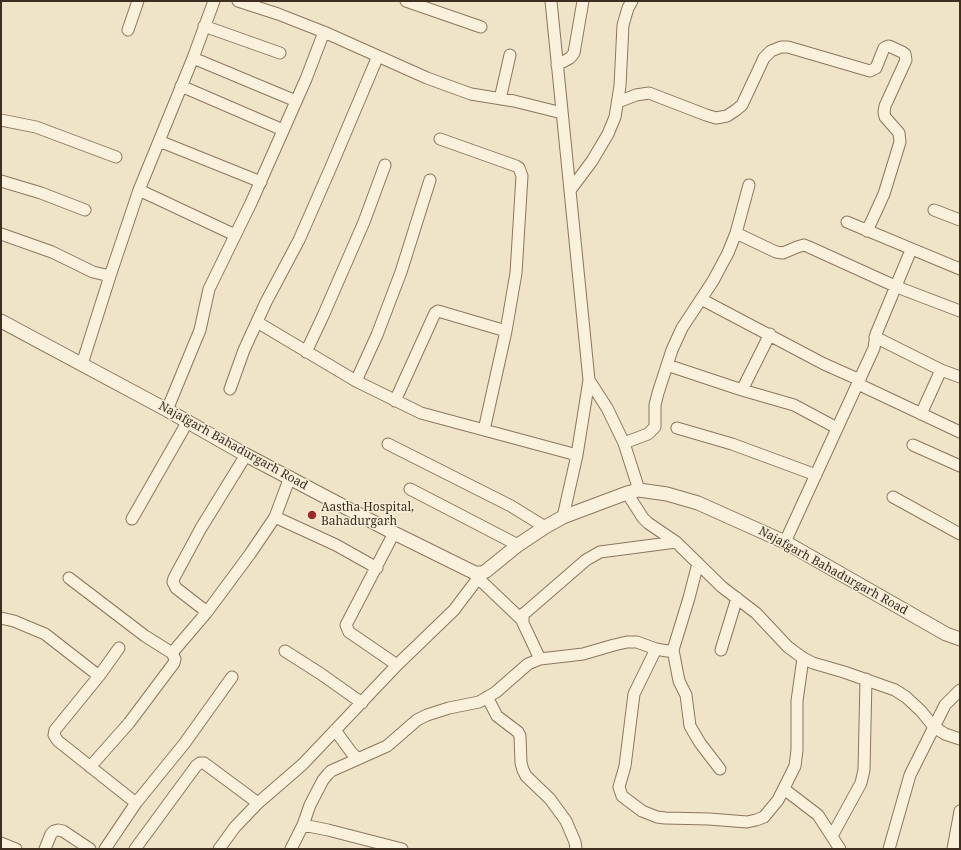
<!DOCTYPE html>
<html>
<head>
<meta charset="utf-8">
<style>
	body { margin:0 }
	#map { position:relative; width:961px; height:850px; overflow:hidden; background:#f0e4c8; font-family:"Noto Serif",serif }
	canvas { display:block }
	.frame { position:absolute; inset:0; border:2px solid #3d2e20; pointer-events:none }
</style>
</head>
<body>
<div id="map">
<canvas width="961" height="850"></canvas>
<div class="frame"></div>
</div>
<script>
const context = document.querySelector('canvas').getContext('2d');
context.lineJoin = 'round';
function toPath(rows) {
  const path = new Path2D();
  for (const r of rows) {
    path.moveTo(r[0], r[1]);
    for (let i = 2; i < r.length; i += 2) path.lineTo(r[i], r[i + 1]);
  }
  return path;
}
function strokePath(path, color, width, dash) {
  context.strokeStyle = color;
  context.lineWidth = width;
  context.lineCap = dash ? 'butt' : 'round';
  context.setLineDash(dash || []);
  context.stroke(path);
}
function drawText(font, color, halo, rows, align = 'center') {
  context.font = font + ' "Noto Serif",serif';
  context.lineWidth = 3;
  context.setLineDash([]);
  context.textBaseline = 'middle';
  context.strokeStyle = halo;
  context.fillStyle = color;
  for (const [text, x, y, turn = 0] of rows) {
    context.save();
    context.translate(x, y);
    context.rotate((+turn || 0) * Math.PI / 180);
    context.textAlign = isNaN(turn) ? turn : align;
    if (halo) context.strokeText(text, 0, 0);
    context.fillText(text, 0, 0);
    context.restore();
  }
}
const minor = toPath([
	[238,1,278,14,324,32,427,78,471,94,514,101,562,113],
	[406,1,481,27],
	[551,1,589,380,577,455,563,517],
	[204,26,280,53],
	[128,30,138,1],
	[193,58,296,101],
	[557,65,570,58,574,53,583,1],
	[181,86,283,130],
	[500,99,510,55],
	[618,102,636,95,649,93,706,115,716,118,727,116,736,110,742,105,764,58,771,51,781,47,788,47,870,71,876,68,884,48,886,47,889,46,902,52,905,54,906,60,885,106,884,112,885,117,899,133,900,142,884,194,867,231],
	[1,120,36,127,116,157],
	[440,139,516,166,519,168,522,176,516,273,506,331,484,430],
	[159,141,261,182],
	[1,181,41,193,85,210],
	[571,189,592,161,608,134,615,117,620,86,623,25,628,8,632,1],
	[139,190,235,235],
	[934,210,960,220],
	[847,222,960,269],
	[736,233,776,252,783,253,797,247,804,245,809,247,897,287,960,311],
	[1,234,52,252,93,272,110,276,139,190,193,58,214,1],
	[701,299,824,364,860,380],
	[257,322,356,381,421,413,577,455],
	[875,337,941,370,960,377],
	[306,352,323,316,364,222,385,165],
	[82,364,110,276],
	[667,365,742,390,794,405,837,428],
	[589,380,607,408,624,443,639,490],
	[356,381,377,335,401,272,430,180],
	[858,384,960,432],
	[230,389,244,350,266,302,299,240,331,167,378,56],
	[742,390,770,334],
	[395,401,435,313,438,311,506,331],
	[167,410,200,330,209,289,251,203,306,79,324,32],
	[921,414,941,370],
	[677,428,732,444,816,475],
	[624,443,648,434,655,427,655,405,658,393,672,350,682,328,713,281,728,253,736,233,749,185],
	[388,444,511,506,545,527],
	[913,445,960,466],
	[410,489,518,545],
	[627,493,643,518,648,523,676,542,722,587,756,613,788,647,803,658,813,663,844,672,895,690,906,697,921,711,934,727,945,734,960,739],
	[893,497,960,534],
	[275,517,336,545,377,568],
	[132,519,188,421],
	[394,533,346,625,349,632,397,665],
	[785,542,874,348,876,334,911,250],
	[69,578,145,636,172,653],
	[478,578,522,620],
	[207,612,176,588,173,582,174,578,201,528,246,455],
	[1,618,14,621,45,634,99,676],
	[119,648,99,676,55,730,54,735,58,741,136,803],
	[656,649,634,694,625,766,619,787,622,796,642,811,657,817,665,818,709,819,747,822,756,820,764,817,778,800,795,766,797,750,797,701,803,658],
	[673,650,679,681,686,695,690,726,700,743,720,769],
	[721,650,737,598],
	[285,651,321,674,362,703],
	[540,659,523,623,523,614,526,612,586,560,600,552,676,542],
	[487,697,497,716,518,732,520,736,521,763,523,770,526,776,550,799,566,821,575,842,576,849],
	[335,730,351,752,358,759],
	[90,767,129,723,174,663,175,659,172,653,207,612,250,554,275,517,290,477],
	[784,789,818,815,840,849],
	[303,825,328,830,402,849],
	[832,836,861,783,864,770,866,679],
	[1,843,16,849],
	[45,849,51,834,54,831,58,830,63,831,90,849],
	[105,849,136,803,184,744,232,677],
	[135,849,196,766,200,763,204,763,258,803],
	[219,849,235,827,258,803,303,764,397,665,454,610,482,573],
	[291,849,303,825,310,805,323,780,328,774,331,771,387,746,417,720,427,715,449,708,479,702,496,692,528,664,540,659,583,654,614,645,627,642,637,642,656,649,667,651,673,650,689,598,698,563],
	[889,849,910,775,945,705,960,690],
	[953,849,960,811]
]);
const tertiary = toPath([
	[1,321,167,410,246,455,394,533,475,573,482,573,486,571,518,545,545,527,563,517,627,493,639,490,667,494,698,503,785,542,946,634,960,639]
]);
strokePath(minor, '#8d765c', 13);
strokePath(tertiary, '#8d765c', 15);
strokePath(minor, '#faf1dc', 11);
strokePath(tertiary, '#faf1dc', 13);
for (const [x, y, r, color] of [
	[312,515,5,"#9e2a2b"]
]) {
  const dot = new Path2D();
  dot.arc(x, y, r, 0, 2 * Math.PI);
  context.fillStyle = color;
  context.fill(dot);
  strokePath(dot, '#f7eed8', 1.5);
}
drawText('12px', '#3d2e20', '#f7eed8', [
	["Najafgarh Bahadurgarh Road",233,446,29],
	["Najafgarh Bahadurgarh Road",833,571,29]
]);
drawText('12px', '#3d2e20', '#f7eed8', [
	["Aastha Hospital,",321,508],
	["Bahadurgarh",321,522]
], 'left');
</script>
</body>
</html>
